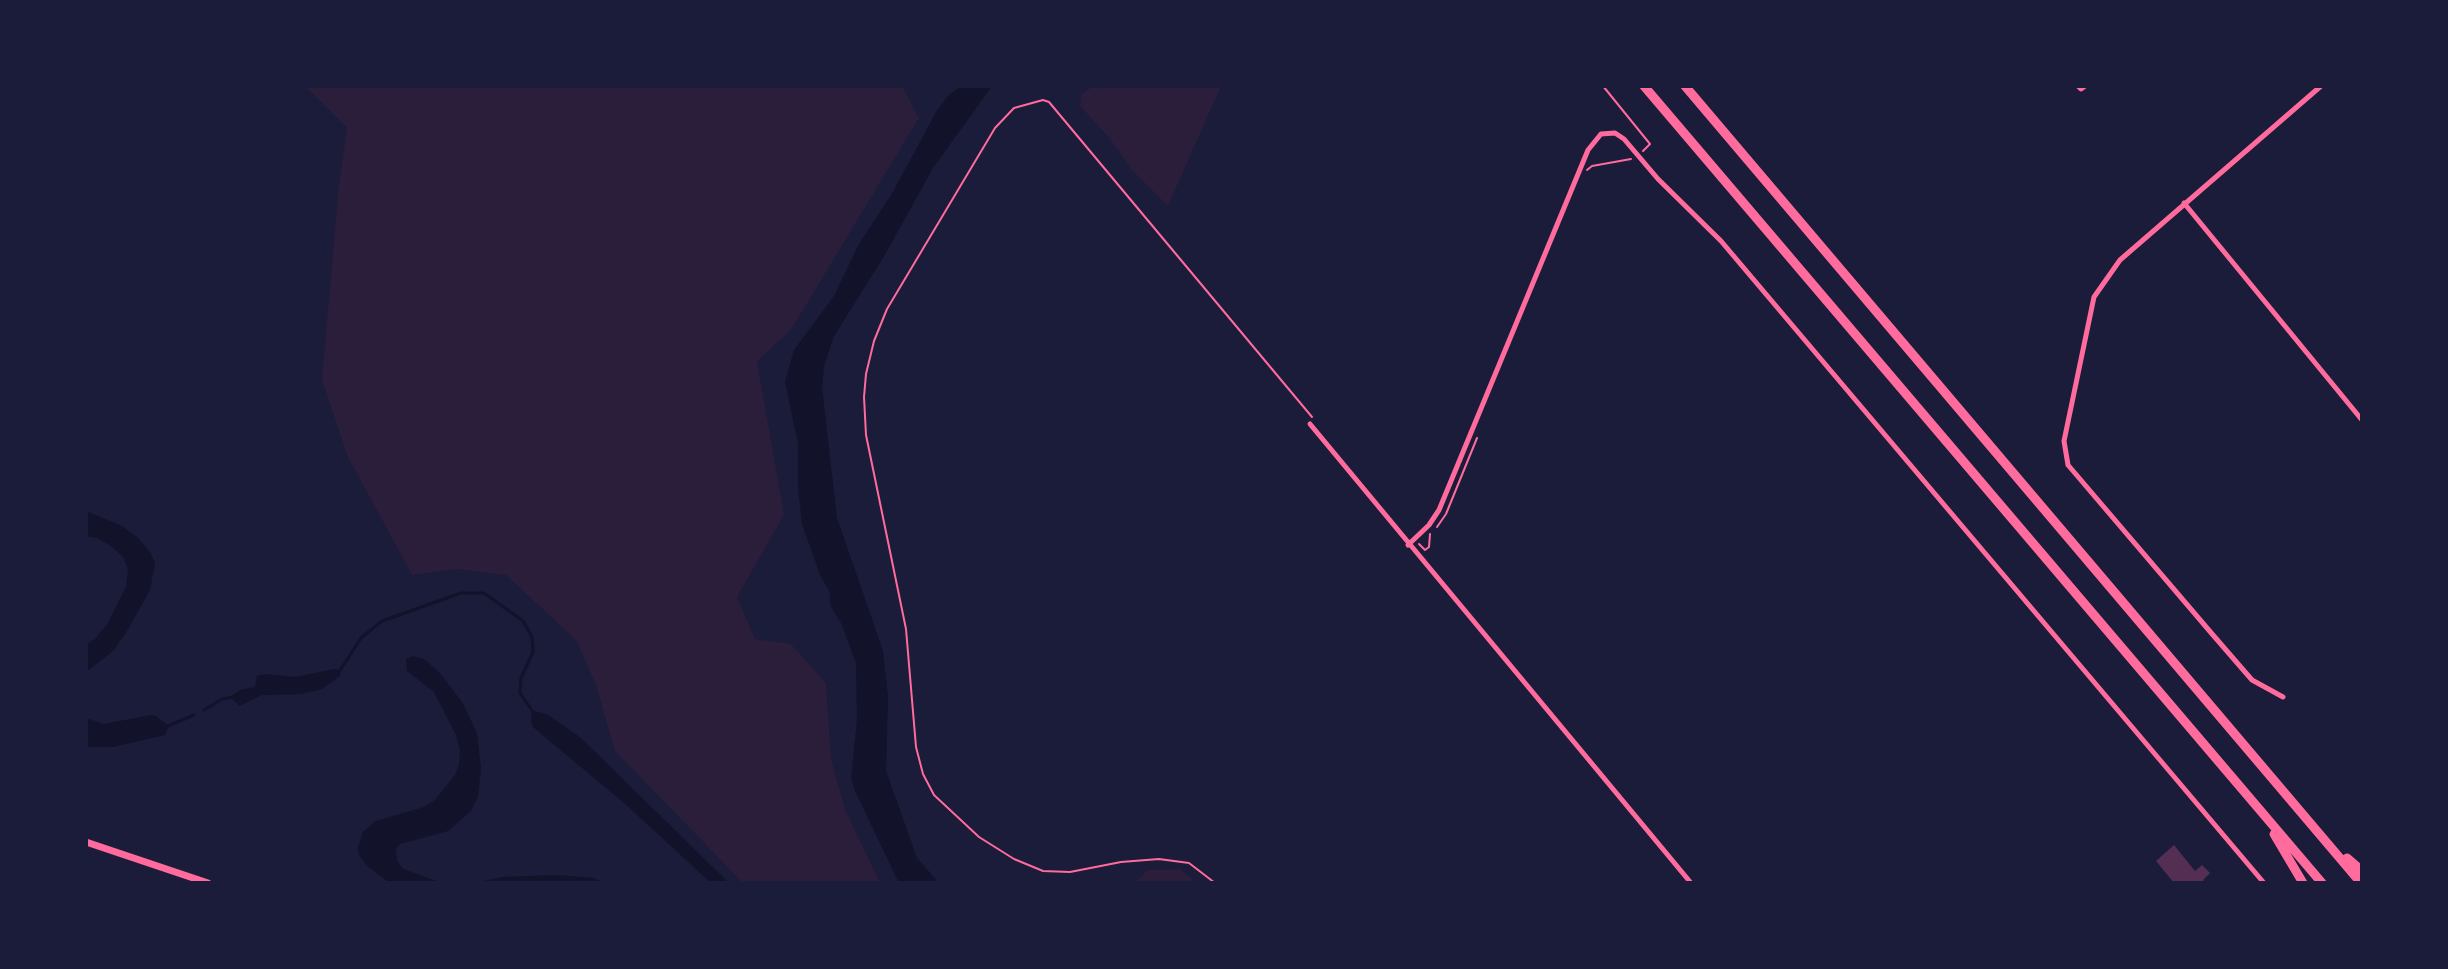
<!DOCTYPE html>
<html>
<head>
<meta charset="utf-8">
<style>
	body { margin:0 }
	#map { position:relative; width:2448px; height:969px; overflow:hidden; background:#1b1b3a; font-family:Ubuntu,sans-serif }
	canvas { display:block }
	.frame { position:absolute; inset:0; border:88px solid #1b1b3a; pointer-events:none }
</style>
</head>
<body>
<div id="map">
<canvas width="2448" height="969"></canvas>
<div class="frame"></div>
</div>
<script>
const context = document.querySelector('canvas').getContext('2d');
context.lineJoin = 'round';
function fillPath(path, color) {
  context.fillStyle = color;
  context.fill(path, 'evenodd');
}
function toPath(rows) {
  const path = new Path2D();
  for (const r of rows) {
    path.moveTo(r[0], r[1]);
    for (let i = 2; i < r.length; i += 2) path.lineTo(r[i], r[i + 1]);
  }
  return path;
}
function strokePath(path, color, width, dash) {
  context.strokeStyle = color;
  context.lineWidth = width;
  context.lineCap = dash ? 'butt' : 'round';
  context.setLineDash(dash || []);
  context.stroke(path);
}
fillPath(toPath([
	[305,86,902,86,919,118,791,330,757,361,784,515,737,597,755,639,791,644,826,683,831,759,845,809,880,883,743,883,615,751,596,685,576,640,506,575,456,569,412,575,348,457,322,379,339,184,347,128],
	[1093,86,1221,86,1168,206,1132,170,1110,139,1080,106,1081,95],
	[1180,869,1197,883,1134,883,1148,870]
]), '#2a1e3b');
fillPath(toPath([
	[961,86,992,86,933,168,883,258,834,336,824,366,822,387,837,518,883,651,888,697,886,771,917,858,939,883,899,883,855,791,851,778,857,721,856,663,841,623,831,607,829,590,821,577,802,524,798,488,798,444,785,381,794,350,834,296,859,244,893,192,936,112,948,96],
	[86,511,122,526,137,537,150,552,155,563,150,590,127,631,113,651,86,672,86,645,95,639,108,623,126,587,128,569,123,557,111,546,97,538,86,536],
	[413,656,424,659,439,672,462,702,477,733,481,769,478,796,471,811,448,831,400,844,396,849,397,860,403,869,442,883,390,883,367,866,359,855,358,847,363,832,376,821,424,807,435,800,455,775,459,765,460,750,456,735,434,692,407,671,406,659],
	[334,669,341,670,340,676,322,689,301,694,262,695,239,706,230,697,240,690,255,687,257,676,265,674,296,677],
	[535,711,548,715,581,738,729,883,711,883,623,802,533,727,531,720,532,713],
	[151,715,156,716,169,726,165,735,113,747,86,747,86,718,104,724],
	[556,875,594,878,603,883,474,883,503,877]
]), '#12122b');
strokePath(toPath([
	[339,672,361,638,382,621,461,593,484,593,523,621,532,637,533,652,521,678,520,693,535,715],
	[204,710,222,699,233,697],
	[168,726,194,715]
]), '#12122b', 3);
fillPath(toPath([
	[2174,845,2195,871,2202,865,2210,873,2203,880,2206,883,2174,883,2156,861]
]), '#542f53');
strokePath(toPath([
	[1603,86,1650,144,1643,151],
	[1587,170,1592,166,1631,159],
	[1437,527,1446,514,1477,438],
	[1419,544,1425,550,1429,547,1430,534],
	[1215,883,1189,863,1159,859,1121,862,1070,872,1043,871,1014,859,979,837,934,795,923,774,916,747,906,629,866,435,864,397,866,374,874,341,887,309,995,128,1014,108,1043,100,1049,102,1312,417]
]), '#ff6b9d', 2);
strokePath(toPath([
	[2078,86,2081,89,2085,86],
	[2184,203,2362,420],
	[1310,424,1691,883],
	[1408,545,1429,525,1439,510,1588,150,1601,134,1615,133,1624,139,1658,179,1721,241,2264,883],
	[2283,697,2252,680,2213,635,2068,465,2064,441,2094,297,2120,260,2321,86]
]), '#ff6b9d', 5);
strokePath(toPath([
	[86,842,208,883]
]), '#ff6b9d', 7);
strokePath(toPath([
	[1644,86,2322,883],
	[1685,86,2361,883],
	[2274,834,2303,883],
	[2347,858,2362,871]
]), '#ff6b9d', 9);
</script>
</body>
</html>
